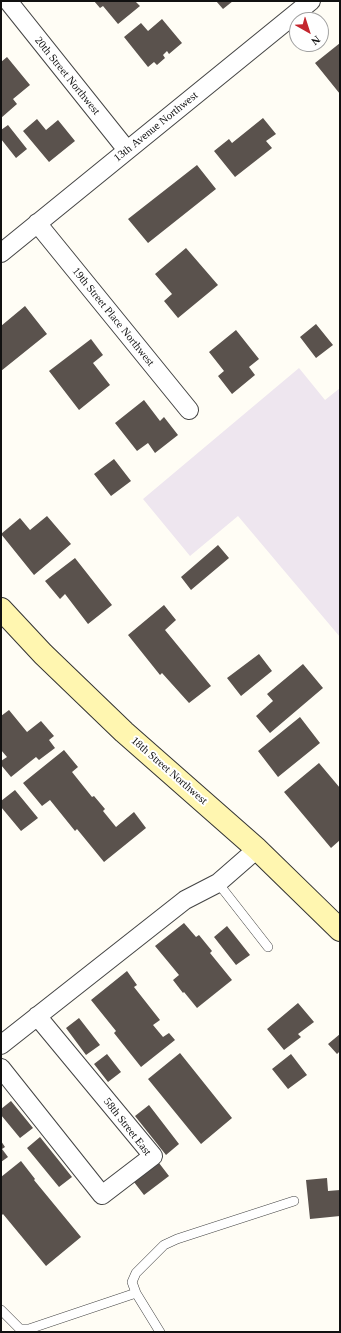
<!DOCTYPE html>
<html>
<head>
<meta charset="utf-8">
<style>
	body { margin:0 }
	#map { position:relative; width:341px; height:1333px; overflow:hidden; background:#fffdf5; font-family:"Times New Roman",serif }
	canvas { display:block }
	.frame { position:absolute; inset:0; border:2px solid #111; pointer-events:none }
	.north { position:absolute; left:289px; top:12px; width:40px; height:40px; box-sizing:border-box; background:#fff; border:1px solid #a0a0a0; border-radius:50%; rotate:141deg; font-size:11px; font-weight:700; line-height:16px; text-align:center; color:#111 }
	.north::after { content:''; display:block; margin:auto; width:14px; height:18px; background:#c4262e; clip-path:polygon(50% 0,100% 100%,50% 72%,0 100%) }
</style>
</head>
<body>
<div id="map">
<canvas width="341" height="1333"></canvas>
<div class="frame"></div>
<div class="north">N</div>
</div>
<script>
const context = document.querySelector('canvas').getContext('2d');
context.lineJoin = 'round';
function fillPath(path, color) {
  context.fillStyle = color;
  context.fill(path, 'evenodd');
}
function toPath(rows) {
  const path = new Path2D();
  for (const r of rows) {
    path.moveTo(r[0], r[1]);
    for (let i = 2; i < r.length; i += 2) path.lineTo(r[i], r[i + 1]);
  }
  return path;
}
function strokePath(path, color, width, dash) {
  context.strokeStyle = color;
  context.lineWidth = width;
  context.lineCap = dash ? 'butt' : 'round';
  context.setLineDash(dash || []);
  context.stroke(path);
}
function drawText(font, color, halo, rows, align = 'center') {
  context.font = font + ' "Times New Roman",serif';
  context.lineWidth = 4;
  context.setLineDash([]);
  context.textBaseline = 'middle';
  context.strokeStyle = halo;
  context.fillStyle = color;
  for (const [text, x, y, turn = 0] of rows) {
    context.save();
    context.translate(x, y);
    context.rotate((+turn || 0) * Math.PI / 180);
    context.textAlign = isNaN(turn) ? turn : align;
    if (halo) context.strokeText(text, 0, 0);
    context.fillText(text, 0, 0);
    context.restore();
  }
}
fillPath(toPath([
	[299,368,325,400,340,388,340,637,238,516,190,556,143,499]
]), '#eee6ef');
fillPath(toPath([
	[94,1,135,1,140,6,118,24,103,6,100,8],
	[216,1,233,1,223,9],
	[162,19,182,43,169,54,167,51,163,55,165,58,157,65,154,62,148,67,124,37,141,23,148,31],
	[340,43,340,94,315,63],
	[7,57,30,85,13,99,17,104,1,118,1,62],
	[263,118,276,134,266,141,272,148,235,177,214,151,229,139,232,143],
	[37,119,46,130,58,120,75,141,49,162,23,131],
	[8,125,27,149,16,158,1,139,1,130],
	[197,165,216,189,148,243,128,219],
	[186,248,218,285,178,318,164,301,172,294,155,274],
	[25,306,47,334,1,371,1,326],
	[316,324,333,345,316,358,300,337],
	[236,330,259,359,249,367,255,375,232,394,218,376,224,371,209,352],
	[91,339,103,355,93,363,110,385,79,410,49,371],
	[144,400,160,421,164,417,178,435,155,453,148,443,137,451,115,423],
	[114,459,131,481,111,496,94,474],
	[47,516,71,544,34,575,1,534,20,518,30,530],
	[218,545,229,558,191,590,181,577],
	[75,558,112,605,88,624,65,594,60,599,45,581],
	[164,605,176,620,165,630,211,686,189,703,162,673,160,675,128,635],
	[259,654,272,671,241,696,227,678],
	[303,664,323,688,270,733,256,716,273,701,267,694],
	[9,710,27,732,41,721,54,736,49,740,55,748,39,760,36,757,11,777,1,765,1,761,7,757,1,750,1,716],
	[300,717,320,743,278,777,258,751],
	[64,750,78,767,72,772,92,797,94,796,105,809,103,811,116,827,134,812,146,828,104,862,77,829,75,831,50,800,42,806,23,783],
	[319,763,340,788,340,840,331,848,284,792],
	[15,790,38,818,21,831,1,807,1,801],
	[184,923,196,937,199,935,212,951,210,953,232,980,197,1008,184,992,183,993,173,980,179,975,155,946],
	[227,926,250,955,236,965,214,937],
	[127,971,137,985,134,987,160,1020,153,1025,163,1037,169,1033,175,1040,141,1067,114,1033,116,1031,91,1000],
	[298,1003,314,1022,298,1034,301,1037,284,1050,267,1029],
	[79,1018,100,1045,86,1055,66,1028],
	[340,1034,340,1051,337,1054,328,1044],
	[180,1053,232,1118,201,1144,148,1079],
	[107,1054,121,1072,108,1082,94,1064],
	[291,1054,307,1075,288,1089,272,1069],
	[11,1101,33,1128,20,1138,1,1115,1,1109],
	[149,1105,179,1144,166,1155,135,1116],
	[40,1137,72,1177,59,1187,27,1148],
	[1,1141,5,1147,2,1149,8,1157,1,1162],
	[21,1161,35,1179,34,1180,81,1237,46,1266,3,1214,1,1216,1,1177],
	[159,1163,169,1176,144,1195,134,1182],
	[327,1178,328,1191,340,1190,340,1216,310,1219,306,1180]
]), '#5a524d');
const lane = toPath([
	[218,883,268,947],
	[1,1310,20,1329,29,1329,136,1293],
	[160,1332,136,1293,132,1282,136,1273,164,1245,177,1239,294,1201]
]);
const street = toPath([
	[8,1,127,150],
	[37,223,189,410],
	[1,253,311,1],
	[1,1045,185,900,218,883,257,849],
	[1,1068,102,1195,153,1156,37,1016]
]);
const secondary = toPath([
	[1,609,43,654,124,732,257,849,340,930]
]);
strokePath(lane, '#444', 10);
strokePath(street, '#444', 20);
strokePath(secondary, '#333', 24);
strokePath(lane, '#fff', 9);
strokePath(street, '#fff', 18);
strokePath(secondary, '#fff6b0', 22);
drawText('11px', '#111', '#fff', [
	["20th Street Northwest",67,76,51],
	["13th Avenue Northwest",156,127,-39],
	["19th Street Place Northwest",113,317,51],
	["18th Street Northwest",169,771,41],
	["58th Street East",127,1127,52]
]);
</script>
</body>
</html>
